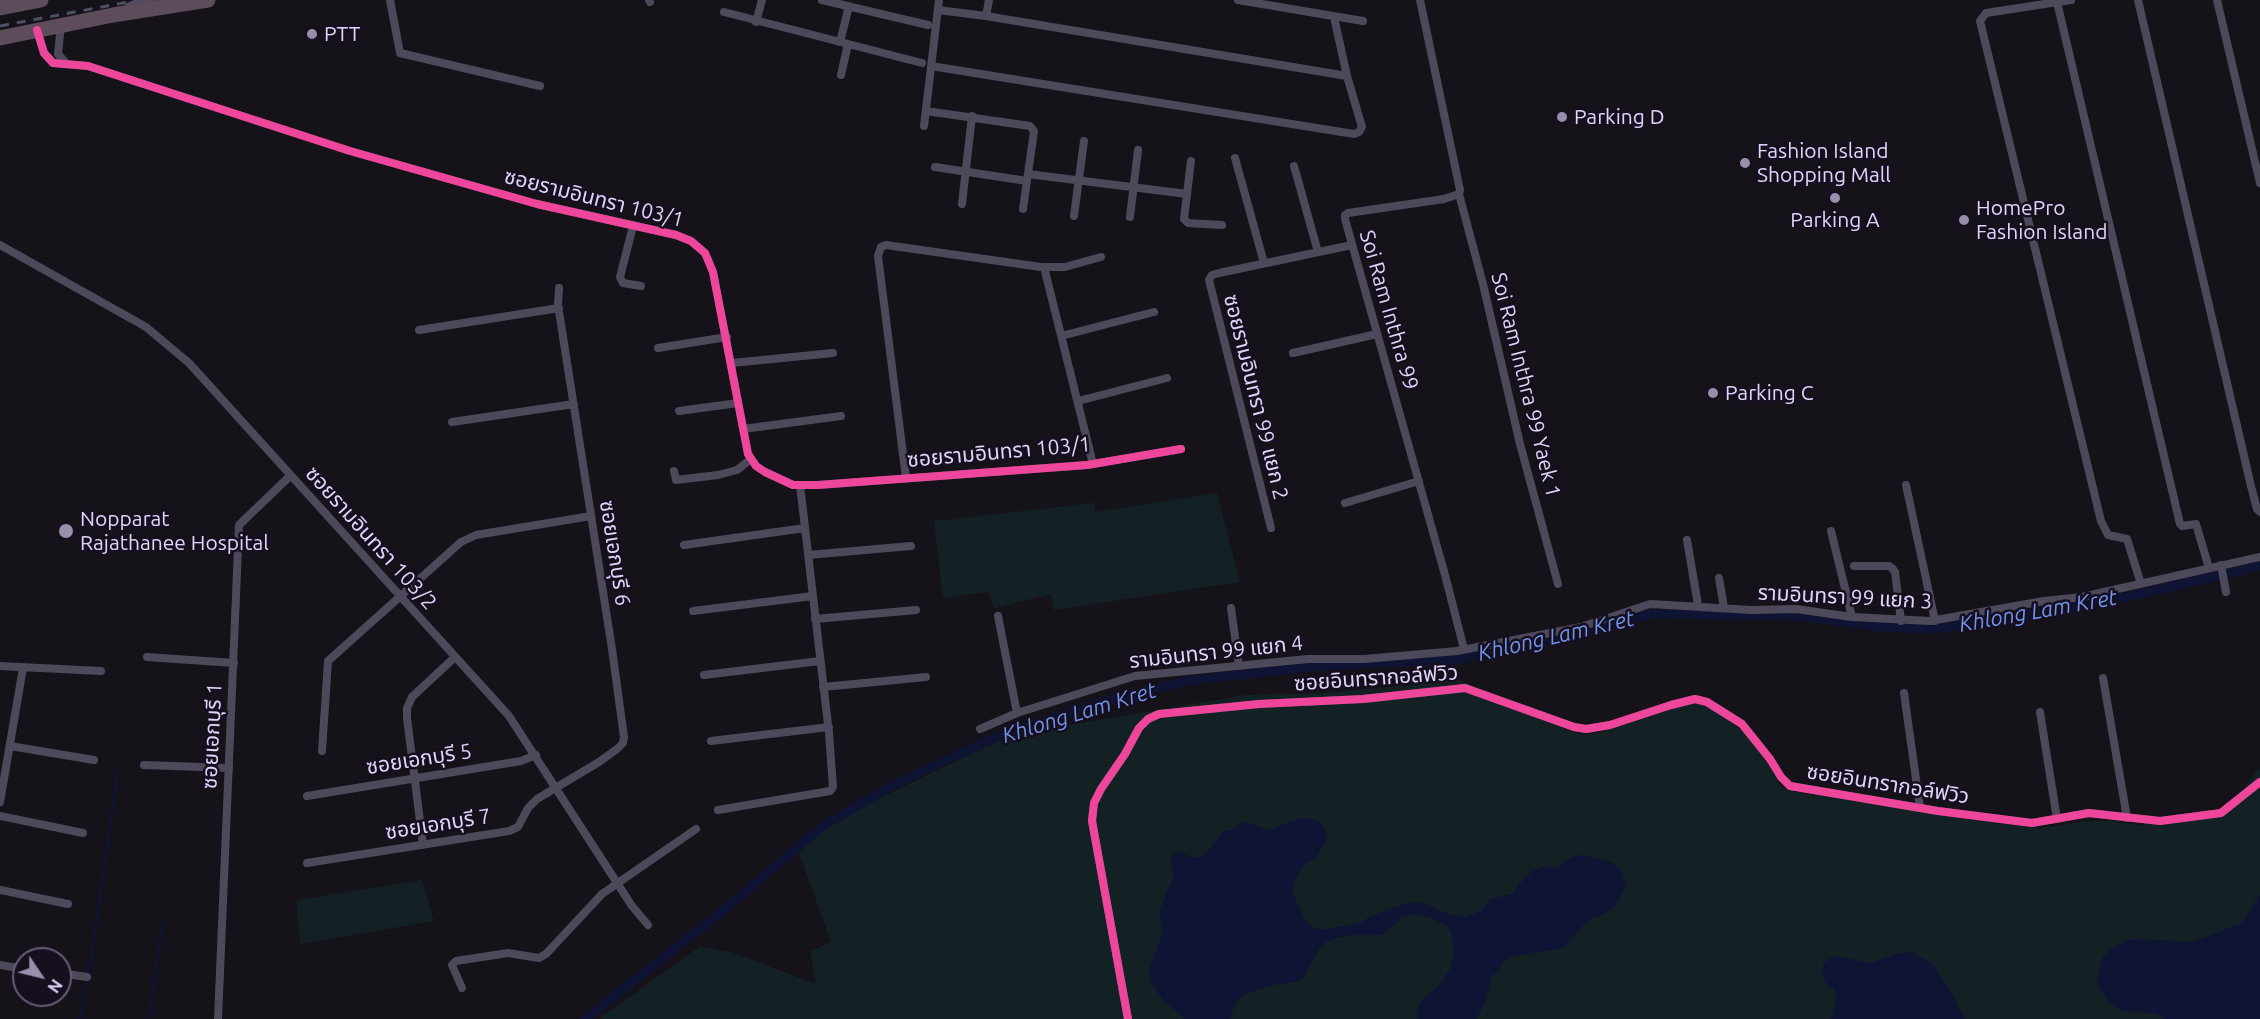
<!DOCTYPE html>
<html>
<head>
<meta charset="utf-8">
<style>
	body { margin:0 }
	#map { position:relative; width:2260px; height:1019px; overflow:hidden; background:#16121a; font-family:Ubuntu,sans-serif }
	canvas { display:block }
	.north { position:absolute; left:12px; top:947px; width:60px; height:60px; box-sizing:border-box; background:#160f1e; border:2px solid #675d76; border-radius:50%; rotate:125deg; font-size:16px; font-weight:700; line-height:24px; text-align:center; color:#e1d3f9 }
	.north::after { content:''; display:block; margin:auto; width:21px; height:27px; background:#9a8fab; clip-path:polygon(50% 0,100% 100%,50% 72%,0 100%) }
</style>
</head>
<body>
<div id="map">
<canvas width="2260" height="1019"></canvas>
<div class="north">N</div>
</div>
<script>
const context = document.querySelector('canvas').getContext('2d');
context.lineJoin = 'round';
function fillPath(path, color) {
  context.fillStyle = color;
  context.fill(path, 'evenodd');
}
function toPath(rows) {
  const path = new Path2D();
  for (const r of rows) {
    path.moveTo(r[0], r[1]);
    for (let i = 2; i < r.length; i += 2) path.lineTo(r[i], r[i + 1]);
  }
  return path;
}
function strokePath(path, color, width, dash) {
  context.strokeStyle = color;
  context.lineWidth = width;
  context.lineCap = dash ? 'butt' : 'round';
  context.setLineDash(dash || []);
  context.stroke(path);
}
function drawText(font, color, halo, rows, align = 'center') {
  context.font = font + ' Ubuntu,"Noto Sans Thai",sans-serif';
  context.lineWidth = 5;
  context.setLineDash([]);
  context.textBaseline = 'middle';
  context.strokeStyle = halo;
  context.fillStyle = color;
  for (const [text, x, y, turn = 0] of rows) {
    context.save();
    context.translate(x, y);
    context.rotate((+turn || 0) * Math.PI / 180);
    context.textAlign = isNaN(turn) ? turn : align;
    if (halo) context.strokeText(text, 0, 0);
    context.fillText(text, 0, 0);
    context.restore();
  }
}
fillPath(toPath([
	[1217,493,1240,582,1054,610,1051,594,994,608,988,592,943,598,934,521,1095,503,1095,512],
	[1460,680,1568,730,1581,734,1599,733,1690,703,1700,704,1710,708,1744,732,1765,757,1780,786,1795,792,1994,823,2040,828,2089,821,2112,821,2137,825,2225,817,2255,772,2260,768,2260,1019,599,1019,700,946,734,953,816,984,810,951,831,942,798,850,827,827,870,803,987,746,1060,718,1063,726,1245,695,1327,693],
	[422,880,434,921,300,944,296,900]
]), '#132125');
fillPath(toPath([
	[1300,818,1309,818,1319,822,1324,827,1327,839,1316,858,1305,864,1301,869,1294,884,1293,894,1307,923,1314,928,1322,930,1360,923,1367,918,1401,905,1411,903,1424,903,1450,915,1465,917,1481,911,1490,899,1512,894,1525,877,1534,870,1543,867,1557,867,1571,857,1580,855,1606,860,1615,865,1621,870,1626,888,1614,907,1606,913,1587,921,1567,945,1560,949,1513,956,1504,962,1492,977,1484,1005,1476,1019,1417,1019,1417,1009,1422,1000,1439,985,1450,969,1454,954,1452,935,1448,927,1430,917,1413,914,1403,917,1382,935,1354,935,1339,937,1326,942,1319,949,1303,979,1295,982,1273,985,1245,994,1238,1000,1231,1014,1231,1019,1185,1019,1163,1000,1152,984,1149,970,1163,931,1159,913,1167,890,1173,880,1171,860,1173,854,1178,851,1194,858,1204,856,1223,832,1232,830,1243,821,1265,829,1272,829],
	[2260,894,2260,1019,2164,1019,2157,1014,2121,1011,2109,1002,2101,991,2097,980,2100,965,2103,957,2112,948,2128,940,2137,939,2190,942,2204,938,2242,923],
	[1913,952,1933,965,1948,987,1965,1019,1831,1019,1836,999,1835,990,1825,982,1822,974,1823,965,1828,959,1835,956,1871,963,1900,953]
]), '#101434');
strokePath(toPath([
	[80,1019,91,959,118,770],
	[149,1019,163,920]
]), '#101434', 3);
strokePath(toPath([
	[585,1019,714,918,823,826,897,783,999,736,1103,701,1186,681,1319,666,1453,660,1543,641,1652,614,1797,616,1883,627,1934,629,2122,598,2260,566]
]), '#101434', 9);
strokePath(toPath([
	[390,0,400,53,540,86],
	[649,0,650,2],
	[822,0,928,25],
	[1238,0,1363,21],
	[1420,0,1460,190,1459,194,1444,199,1348,213,1345,215,1345,219,1445,575,1464,649],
	[2071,0,1986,13,1980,21,2101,521,2108,535,2127,539,2141,584],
	[2138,0,2251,486,2257,509,2260,512],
	[2217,0,2260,183],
	[2057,2,2180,524,2182,526,2196,524,2209,568],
	[938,10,986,16,1347,76],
	[724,12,922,63],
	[986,16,989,0],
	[756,22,762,0],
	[61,25,58,54,66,63],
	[37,30,44,53,53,63,88,66,350,151,537,204,676,235,691,241,705,253,713,272,748,454,756,466,765,472,793,485,818,485,1087,465,1181,449],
	[840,42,849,6],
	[931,66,1354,134,1359,132,1362,127,1347,76,1334,17],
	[841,75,848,44],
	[926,111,1030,126,1034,131,1023,209],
	[924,126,939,0],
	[1235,158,1264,263],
	[1191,161,1184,219,1188,223,1222,225],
	[1294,166,1318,252],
	[935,167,1027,181],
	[1028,174,1187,194],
	[1459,194,1483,284,1520,444,1558,584],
	[962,204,972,116],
	[1074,216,1084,141],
	[1130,217,1138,150],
	[633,226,620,277,623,283,641,286],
	[0,245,146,327,189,363,509,716,632,906,648,925],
	[1044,267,1093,464],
	[419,330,559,308],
	[1061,336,1154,312],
	[658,348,727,337],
	[1293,353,1377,334],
	[732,363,833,353],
	[1078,401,1167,378],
	[679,411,738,403],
	[452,422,574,404],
	[743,429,841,416],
	[674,471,676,480,718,475,737,470,751,459],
	[906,478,878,256,881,247,886,245,1041,267,1065,267,1101,257],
	[1906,485,1935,621],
	[1345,503,1419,481],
	[1271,528,1209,280,1212,275,1219,273,1352,245],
	[1831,531,1852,617],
	[1687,540,1698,605],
	[684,545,805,528],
	[808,555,911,546],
	[2221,565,2226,592],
	[1854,566,1889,566,1892,568,1895,572,1901,621],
	[1719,578,1724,608],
	[1231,608,1239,666],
	[693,611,813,596],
	[998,616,1017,713],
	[815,619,916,610],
	[147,657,234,663],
	[0,666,101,671],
	[704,675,820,661],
	[2103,678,2127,818],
	[823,687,926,677],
	[1904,693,1920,808],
	[2040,712,2057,819],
	[980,729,1017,713,1135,676,1308,659,1364,659,1457,651,1581,627,1650,604,1751,610,1796,609,1852,617,1930,621,2044,601,2082,597,2260,557],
	[711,741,829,727],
	[10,746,94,760],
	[322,751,328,661,461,542,476,535,591,516],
	[144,765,229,768],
	[307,796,521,761,536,755],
	[0,802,23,668],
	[718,810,830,791,833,787,829,733,800,485],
	[0,816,83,833],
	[423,845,407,718,407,708,412,697,455,657],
	[307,863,509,831,518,827,528,808,537,799,599,762,617,749,623,743,624,737,612,649,558,305,559,288],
	[0,890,68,904],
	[0,965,24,969],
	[60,973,87,977],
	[462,988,452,965,456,961,508,953,539,958,546,954,602,894,696,829],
	[218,1019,239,525,290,476],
	[1128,1019,1092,821,1094,803,1101,789,1125,754,1139,728,1148,719,1159,714,1259,704,1363,699,1465,688,1574,727,1586,729,1610,725,1671,705,1695,699,1707,702,1742,724,1770,759,1781,777,1790,786,1938,811,2032,823,2089,813,2160,821,2221,813,2260,782]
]), '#4e495a', 8);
strokePath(toPath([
	[130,8,151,0]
]), '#57495f', 12);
strokePath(toPath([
	[0,8,41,0],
	[0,38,113,15,208,0]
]), '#5d4c5a', 15);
strokePath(toPath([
	[0,26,139,0]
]), '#495263', 3, [9, 8]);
strokePath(toPath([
	[37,30,44,53,53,63,88,66,350,151,537,204,676,235,691,241,705,253,713,272,748,454,756,466,765,472,793,485,818,485,1087,465,1181,449],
	[1128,1019,1092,821,1094,803,1101,789,1125,754,1139,728,1148,719,1159,714,1259,704,1363,699,1465,688,1574,727,1586,729,1610,725,1671,705,1695,699,1707,702,1742,724,1770,759,1781,777,1790,786,1938,811,2032,823,2089,813,2160,821,2221,813,2260,782]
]), '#ed469a', 8);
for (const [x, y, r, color] of [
	[312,34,6,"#9a8fab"],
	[1562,117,6,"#9a8fab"],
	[1745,163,6,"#9a8fab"],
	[1835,198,6,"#9a8fab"],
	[1964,220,6,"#9a8fab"],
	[1713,393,6,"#9a8fab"],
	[66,531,8,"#9a8fab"]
]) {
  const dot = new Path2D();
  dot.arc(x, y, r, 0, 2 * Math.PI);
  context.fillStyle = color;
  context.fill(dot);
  strokePath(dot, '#160f1e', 2);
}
drawText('21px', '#e1d3f9', '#160f1e', [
	["PTT",324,34],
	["Parking D",1574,117],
	["Fashion Island",1757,151],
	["Shopping Mall",1757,175],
	["HomePro",1976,208],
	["Fashion Island",1976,232],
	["Parking A",1835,220,"center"],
	["Parking C",1725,393],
	["Nopparat",80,519],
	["Rajathanee Hospital",80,543]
], 'left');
drawText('21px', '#e1d3f9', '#160f1e', [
	["ซอยรามอินทรา 103/1",594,198,14],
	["Soi Ram Inthra 99",1389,310,74],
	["Soi Ram Inthra 99 Yaek 1",1526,385,76],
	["ซอยรามอินทรา 99 แยก 2",1256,397,76],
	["ซอยรามอินทรา 103/1",999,452,-5],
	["ซอยรามอินทรา 103/2",371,538,48],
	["ซอยเอกบุรี 6",615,553,81],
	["รามอินทรา 99 แยก 3",1845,597,3],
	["รามอินทรา 99 แยก 4",1216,652,-6],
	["ซอยอินทรากอล์ฟวิว",1376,678,-4],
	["ซอยเอกบุรี 1",212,736,-87],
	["ซอยเอกบุรี 5",419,759,-9],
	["ซอยอินทรากอล์ฟวิว",1888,784,9],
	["ซอยเอกบุรี 7",438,824,-9]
]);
drawText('italic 22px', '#6f93eb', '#160f1e', [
	["Khlong Lam Kret",2038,611,-10],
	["Khlong Lam Kret",1556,636,-13],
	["Khlong Lam Kret",1079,713,-17]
]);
</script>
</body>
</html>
